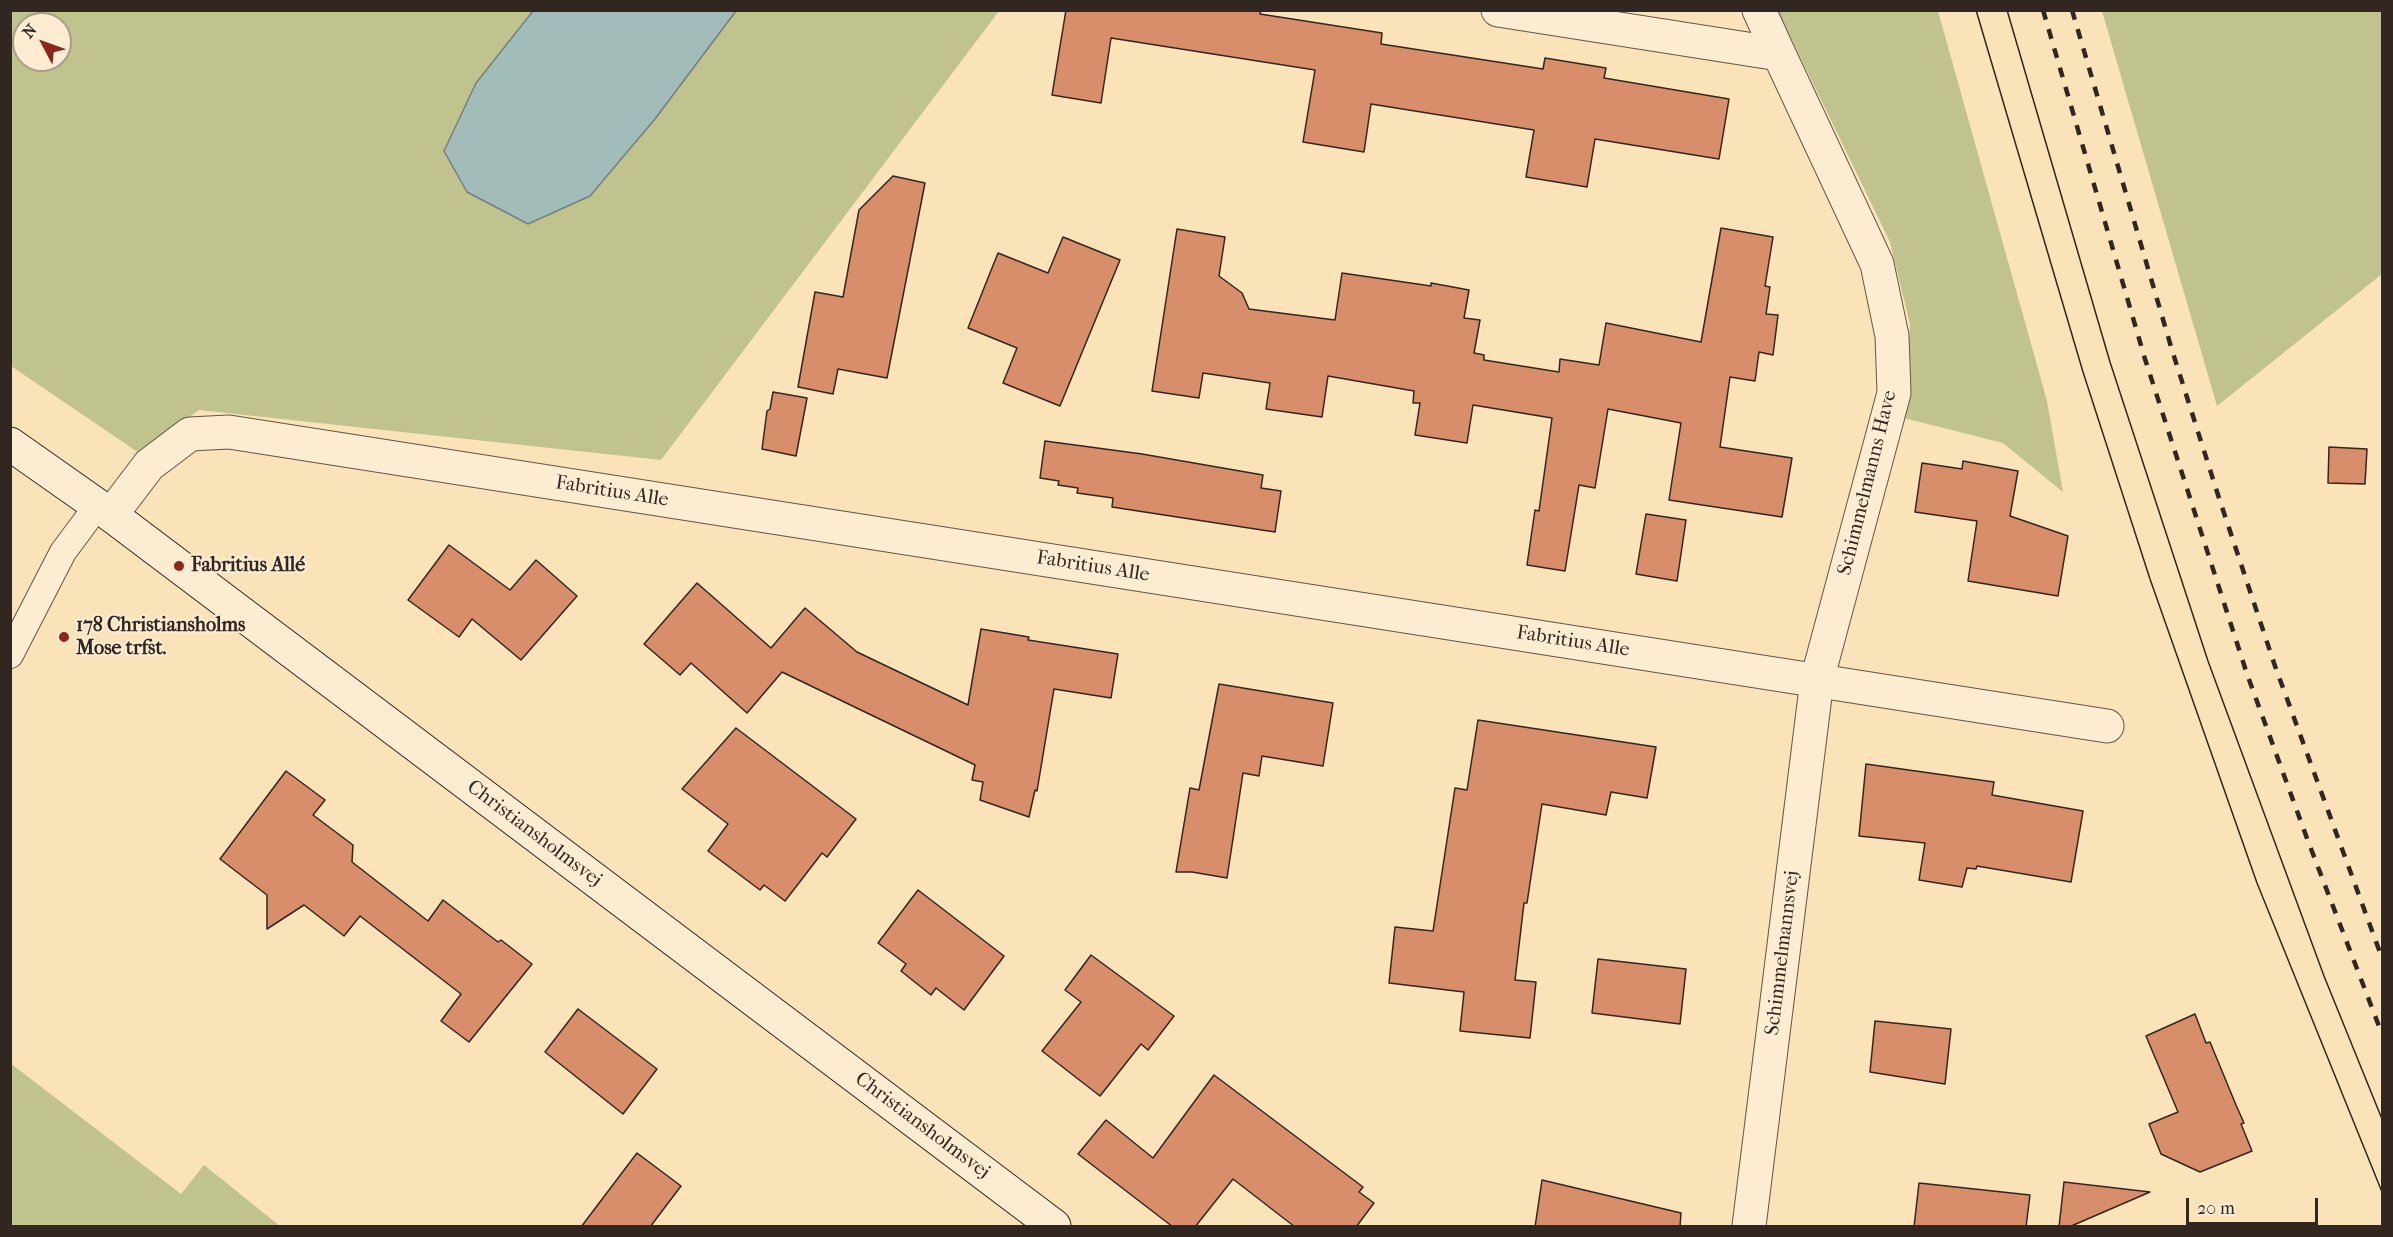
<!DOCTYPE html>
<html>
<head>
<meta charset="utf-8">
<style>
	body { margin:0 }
	#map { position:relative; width:2393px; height:1237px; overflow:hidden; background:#fae2b9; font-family:"IM FELL French Canon",serif }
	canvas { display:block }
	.frame { position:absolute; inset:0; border:12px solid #322621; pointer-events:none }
	.north { position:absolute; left:12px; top:12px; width:60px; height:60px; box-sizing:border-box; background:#fcecd2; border:2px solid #ab9d8b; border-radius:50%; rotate:311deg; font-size:16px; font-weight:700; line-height:24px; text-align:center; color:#322621 }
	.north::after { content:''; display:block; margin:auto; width:21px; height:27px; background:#8f2418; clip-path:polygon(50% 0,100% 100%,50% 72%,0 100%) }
	.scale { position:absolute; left:2186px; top:1198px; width:132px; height:27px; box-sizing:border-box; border:3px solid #322621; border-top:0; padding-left:8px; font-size:18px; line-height:21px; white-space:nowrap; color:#322621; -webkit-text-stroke:4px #fcecd2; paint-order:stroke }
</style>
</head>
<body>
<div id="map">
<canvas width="2393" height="1237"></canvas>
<div class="frame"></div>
<div class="north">N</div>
<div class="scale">20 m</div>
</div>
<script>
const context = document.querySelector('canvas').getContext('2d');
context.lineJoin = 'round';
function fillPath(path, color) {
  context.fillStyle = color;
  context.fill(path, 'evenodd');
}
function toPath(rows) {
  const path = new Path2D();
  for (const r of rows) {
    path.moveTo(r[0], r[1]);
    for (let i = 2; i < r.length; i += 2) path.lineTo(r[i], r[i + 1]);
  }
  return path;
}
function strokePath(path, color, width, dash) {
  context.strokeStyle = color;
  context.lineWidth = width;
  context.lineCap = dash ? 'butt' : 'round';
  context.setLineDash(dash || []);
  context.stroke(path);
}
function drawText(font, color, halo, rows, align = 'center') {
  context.font = font + ' "IM FELL French Canon",serif';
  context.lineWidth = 4.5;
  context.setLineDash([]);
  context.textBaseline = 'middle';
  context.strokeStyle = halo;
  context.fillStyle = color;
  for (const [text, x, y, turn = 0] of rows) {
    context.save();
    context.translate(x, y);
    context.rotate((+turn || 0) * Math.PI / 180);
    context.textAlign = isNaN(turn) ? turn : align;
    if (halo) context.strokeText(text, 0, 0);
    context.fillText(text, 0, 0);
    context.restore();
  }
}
fillPath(toPath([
	[10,11,999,11,661,460,199,410,139,453,11,366],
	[24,24,60,24,60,60,24,60],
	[1778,11,1938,11,2047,401,2063,492,2003,443,1904,418,1910,324,1890,242],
	[2102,11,2382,11,2382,274,2217,406],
	[10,1063,181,1194,204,1165,280,1226,11,1226]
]), '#c0c38e');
const water = toPath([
	[533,11,736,11,655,119,590,196,528,224,467,192,444,151,476,83,533,11]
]);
fillPath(water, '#a2bcb9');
strokePath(water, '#75807c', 1.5);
const building = toPath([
	[1066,10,1261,10,1260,14,1382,33,1381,44,1543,69,1545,58,1606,68,1604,78,1729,99,1719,159,1595,139,1587,187,1526,177,1534,130,1371,104,1364,152,1303,142,1315,70,1111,38,1101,103,1052,95,1066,10],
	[893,176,925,183,887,378,838,369,833,394,798,387,815,292,843,297,859,210,893,176],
	[1721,228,1773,237,1765,286,1770,287,1766,314,1778,315,1773,355,1759,352,1755,381,1730,377,1720,447,1792,458,1782,517,1669,500,1681,423,1608,409,1595,488,1579,485,1565,571,1527,565,1535,510,1539,511,1552,418,1473,405,1467,443,1415,435,1420,403,1413,403,1414,391,1328,376,1322,417,1266,409,1270,383,1203,373,1199,398,1152,391,1177,229,1225,237,1219,276,1242,293,1249,309,1335,320,1342,273,1431,286,1431,283,1469,290,1464,318,1480,320,1474,353,1484,355,1484,360,1559,372,1560,359,1599,365,1606,323,1701,342,1721,228],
	[1063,237,1120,260,1060,406,1003,383,1017,348,968,328,998,253,1048,273,1063,237],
	[773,392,807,398,796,456,762,449,767,411,770,409,773,392],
	[1045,441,1142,454,1263,475,1261,488,1281,491,1275,532,1112,507,1113,498,1077,493,1078,488,1058,485,1059,481,1040,478,1045,441],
	[2329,447,2367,449,2365,484,2328,483,2329,447],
	[1963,461,2018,471,2010,516,2068,536,2058,596,1968,581,1977,521,1915,512,1922,463,1962,469,1963,461],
	[1646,514,1686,520,1677,581,1636,574,1646,514],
	[449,545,510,590,536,560,577,596,521,660,472,619,459,637,408,600,449,545],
	[697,583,771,648,805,608,857,652,968,705,981,629,1029,637,1028,640,1118,654,1111,698,1054,689,1037,791,1035,790,1029,817,980,800,983,782,972,780,975,765,782,672,747,713,691,663,680,675,644,644,697,583],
	[1219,684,1333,703,1323,766,1262,756,1259,776,1243,773,1227,878,1192,872,1176,872,1190,788,1199,790,1219,684],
	[1478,720,1656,747,1647,798,1611,792,1606,815,1542,804,1527,903,1524,903,1515,980,1536,982,1530,1038,1460,1031,1464,992,1389,983,1395,927,1433,931,1455,788,1467,790,1478,720],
	[736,728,856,819,827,857,822,853,785,901,764,885,760,890,708,851,728,824,682,789,736,728],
	[1866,764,1994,782,1992,795,2083,811,2071,882,1977,866,1976,869,1967,868,1962,887,1919,880,1925,843,1859,836,1866,764],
	[286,771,325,800,313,815,353,845,352,862,428,921,443,900,498,942,501,940,532,964,469,1042,441,1021,461,994,360,916,344,936,304,905,267,929,267,895,220,859,286,771],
	[918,890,1004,956,964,1010,936,988,931,995,901,971,906,964,878,943,918,890],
	[1091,955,1174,1016,1148,1050,1141,1044,1100,1096,1042,1051,1081,1002,1065,990,1091,955],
	[1598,959,1686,969,1680,1024,1592,1013,1598,959],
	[578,1009,657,1069,623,1114,545,1052,578,1009],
	[2195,1014,2206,1043,2210,1042,2236,1105,2244,1123,2241,1124,2252,1151,2200,1172,2161,1154,2149,1124,2178,1112,2146,1036,2195,1014],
	[1875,1021,1951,1029,1945,1084,1870,1072,1875,1021],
	[1214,1075,1363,1187,1359,1192,1374,1203,1356,1227,1295,1227,1233,1179,1195,1227,1173,1227,1078,1154,1106,1120,1153,1158,1214,1075],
	[637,1153,681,1186,650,1227,581,1227,637,1153],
	[1542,1180,1681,1213,1680,1227,1535,1227,1542,1180],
	[2064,1182,2150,1192,2069,1227,2059,1227,2064,1182],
	[1919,1183,2030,1195,2026,1227,1914,1227,1919,1183]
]);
fillPath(building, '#d88e6a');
strokePath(building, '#322621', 1.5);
const lane = toPath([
	[10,655,63,552,98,505]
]);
const street = toPath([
	[1498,10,1779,54,1877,264,1892,336,1894,393,1817,680,1749,1226],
	[1759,10,1779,54],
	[111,515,149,465,190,434,229,432,2107,726]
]);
const secondary = toPath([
	[10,444,111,515,1054,1226]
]);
strokePath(lane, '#645547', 28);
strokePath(street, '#645547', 35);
strokePath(secondary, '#322621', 35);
strokePath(lane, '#fcecd2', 26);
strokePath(street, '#fcecd2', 33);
strokePath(secondary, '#fcecd2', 33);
strokePath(toPath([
	[1976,10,2083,372,2150,579,2257,883,2382,1192],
	[2007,10,2110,362,2208,661,2324,976,2382,1119]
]), '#322621', 1.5);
strokePath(toPath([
	[2043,10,2145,359,2247,674,2308,841,2382,1034],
	[2072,10,2172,350,2219,498,2275,666,2382,958]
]), '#322621', 4.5, [10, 10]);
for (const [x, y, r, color] of [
	[179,566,6,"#8f2418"],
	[64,637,6,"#8f2418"]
]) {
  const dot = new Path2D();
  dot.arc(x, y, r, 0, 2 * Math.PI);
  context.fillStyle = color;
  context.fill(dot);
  strokePath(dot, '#fcecd2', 2);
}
drawText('20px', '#322621', '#fcecd2', [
	["Schimmelmanns Have",1868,483,-76],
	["Fabritius Alle",612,492,9],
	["Fabritius Alle",1093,567,9],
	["Fabritius Alle",1573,642,9],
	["Christiansholmsvej",534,834,37],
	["Schimmelmannsvej",1783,953,-83],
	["Christiansholmsvej",922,1126,37]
]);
drawText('bold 20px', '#322621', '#fcecd2', [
	["Fabritius Allé",191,566],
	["178 Christiansholms",76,626],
	["Mose trfst.",76,649]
], 'left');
</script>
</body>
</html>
